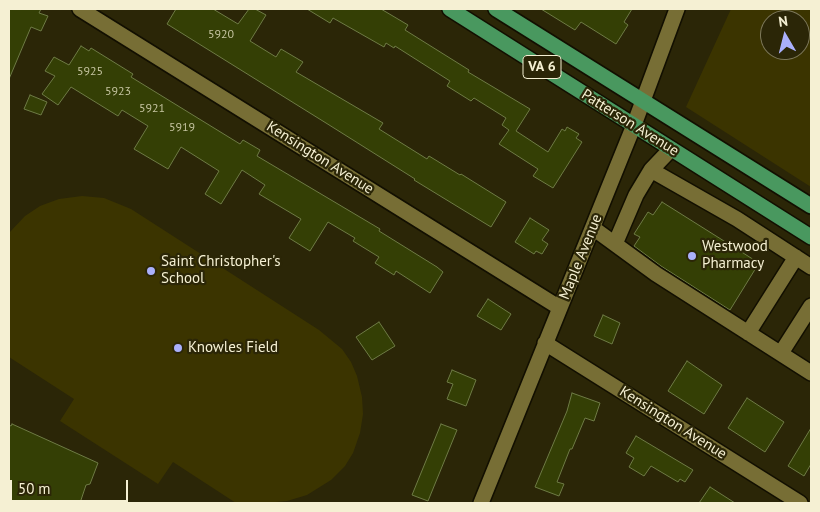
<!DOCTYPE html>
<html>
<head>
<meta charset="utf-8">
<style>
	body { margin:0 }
	#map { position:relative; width:820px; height:512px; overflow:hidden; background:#2b2607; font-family:"PT Sans",sans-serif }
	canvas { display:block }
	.frame { position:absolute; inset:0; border:10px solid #f5f0d3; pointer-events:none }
	.north { position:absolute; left:760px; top:10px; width:50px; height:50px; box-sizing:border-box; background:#2b2607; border:1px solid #7c7759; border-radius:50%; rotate:352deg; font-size:14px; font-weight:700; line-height:20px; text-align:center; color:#f5f0d3 }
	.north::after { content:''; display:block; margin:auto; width:18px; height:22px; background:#aab0fb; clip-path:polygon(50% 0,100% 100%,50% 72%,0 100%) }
	.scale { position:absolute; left:10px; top:480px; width:118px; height:22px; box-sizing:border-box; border:2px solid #f5f0d3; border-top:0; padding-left:6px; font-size:15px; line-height:18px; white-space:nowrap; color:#f5f0d3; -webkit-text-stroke:4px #2b2607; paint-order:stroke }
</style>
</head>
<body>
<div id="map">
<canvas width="820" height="512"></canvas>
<div class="frame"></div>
<div class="north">N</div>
<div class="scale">50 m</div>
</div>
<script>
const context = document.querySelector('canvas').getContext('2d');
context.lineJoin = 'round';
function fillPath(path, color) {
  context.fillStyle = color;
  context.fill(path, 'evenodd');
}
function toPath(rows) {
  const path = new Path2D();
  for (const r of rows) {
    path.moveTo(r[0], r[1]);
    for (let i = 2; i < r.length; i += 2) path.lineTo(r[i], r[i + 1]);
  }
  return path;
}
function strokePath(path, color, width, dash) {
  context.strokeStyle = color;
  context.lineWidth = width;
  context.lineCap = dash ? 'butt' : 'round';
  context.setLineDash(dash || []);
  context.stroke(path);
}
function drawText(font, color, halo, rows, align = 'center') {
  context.font = font + ' "PT Sans",sans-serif';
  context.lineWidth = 4.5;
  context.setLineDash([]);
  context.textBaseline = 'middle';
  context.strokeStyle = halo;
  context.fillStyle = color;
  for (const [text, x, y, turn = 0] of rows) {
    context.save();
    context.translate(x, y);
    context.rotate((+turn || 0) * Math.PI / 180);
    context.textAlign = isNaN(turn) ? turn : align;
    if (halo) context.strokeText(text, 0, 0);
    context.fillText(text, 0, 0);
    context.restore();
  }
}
fillPath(toPath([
	[731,9,811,9,811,187,686,107],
	[770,20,800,20,800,50,770,50],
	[82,196,104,198,131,209,319,330,342,349,351,362,357,376,362,397,363,414,360,433,353,453,345,466,331,480,307,495,287,501,265,503,236,503,173,462,158,484,60,421,74,399,9,357,9,233,25,216,40,206,59,199]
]), '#3b3400');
const building = toPath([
	[9,9,41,9,39,13,48,16,41,31,31,27,9,79,9,9],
	[176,9,213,9,238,24,249,9,255,9,266,15,250,41,276,57,281,49,303,62,296,72,383,123,379,129,427,159,429,156,460,175,461,174,506,202,491,227,414,180,415,179,326,123,167,24,176,9],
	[307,9,381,9,408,25,405,30,469,70,468,72,530,109,516,131,548,152,562,129,565,131,567,127,579,134,576,138,582,142,553,188,533,176,538,169,499,144,509,130,502,125,506,118,474,98,471,101,447,86,450,81,395,46,394,48,386,43,384,47,333,18,330,23,307,9],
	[541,9,632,9,624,22,628,25,616,44,581,22,575,30,541,9],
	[81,46,89,51,91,48,133,74,131,77,240,144,243,140,260,150,257,156,380,229,379,231,437,267,443,272,430,293,396,271,394,275,375,263,379,257,353,241,355,238,328,222,310,251,289,238,301,219,259,194,265,185,242,170,221,204,205,194,219,171,181,147,168,169,134,149,148,126,122,110,118,116,71,87,58,105,42,94,55,76,45,71,54,57,69,65,81,46],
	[30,95,47,102,41,115,24,109,30,95],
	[662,202,759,263,730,310,661,266,634,246,640,237,634,234,648,212,653,215,662,202],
	[530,218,549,230,542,240,548,244,542,254,536,251,534,254,515,242,530,218],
	[488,299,511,314,501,330,477,316,488,299],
	[603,315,620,323,612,344,594,336,603,315],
	[379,322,395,346,372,360,356,337,379,322],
	[687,361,722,385,704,414,668,391,687,361],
	[452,370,476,380,466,406,447,399,453,384,447,382,452,370],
	[572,393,600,403,594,421,585,418,572,449,570,449,557,482,564,484,559,496,535,487,567,411,572,393],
	[747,398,784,422,765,452,728,428,747,398],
	[12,424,98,463,90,484,86,485,80,503,9,503,9,425,11,426,12,424],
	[441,424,457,430,428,501,412,495,441,424],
	[811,428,811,464,804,476,788,466,811,428],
	[636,436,693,470,685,482,680,479,678,482,651,466,644,476,629,467,634,458,626,453,636,436],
	[710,487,735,503,699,503,710,487]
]);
fillPath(building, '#343f05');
strokePath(building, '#6e7b45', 1);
const minor = toPath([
	[80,9,560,308],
	[651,170,737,219,811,267],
	[593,228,656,274,811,373],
	[615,244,636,195,651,170,671,149],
	[748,333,796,257],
	[545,343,800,503],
	[781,353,811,306],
	[481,503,634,125,677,9]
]);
const major = toPath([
	[450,9,811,237],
	[496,9,811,206]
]);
strokePath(minor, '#120f01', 18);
strokePath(major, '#120f01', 18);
strokePath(minor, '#776e35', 15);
strokePath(major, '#49985f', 15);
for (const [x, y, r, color] of [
	[692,256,5,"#aab0fb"],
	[151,271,5,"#aab0fb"],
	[178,348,5,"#aab0fb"]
]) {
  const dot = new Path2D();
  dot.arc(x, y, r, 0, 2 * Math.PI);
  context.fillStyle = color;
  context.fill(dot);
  strokePath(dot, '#2b2607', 2);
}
drawText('12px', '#c5c4a0', null, [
	["5920",221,35],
	["5925",90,72],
	["5923",118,92],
	["5921",152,109],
	["5919",182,128]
]);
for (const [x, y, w] of [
	[542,67,38]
]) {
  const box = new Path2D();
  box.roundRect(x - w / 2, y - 11.5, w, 23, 4);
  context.fillStyle = '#2b2607';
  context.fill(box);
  strokePath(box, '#f5f0d3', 1);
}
drawText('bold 14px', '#f5f0d3', null, [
	["VA 6",542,67]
]);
drawText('15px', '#f5f0d3', '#2b2607', [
	["Patterson Avenue",630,123,32],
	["Kensington Avenue",320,158,32],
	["Maple Avenue",581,257,-68],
	["Kensington Avenue",673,423,32]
]);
drawText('15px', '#f5f0d3', '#2b2607', [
	["Westwood",702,247],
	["Pharmacy",702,264],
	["Saint Christopher's",161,262],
	["School",161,279],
	["Knowles Field",188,348]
], 'left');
</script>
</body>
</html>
